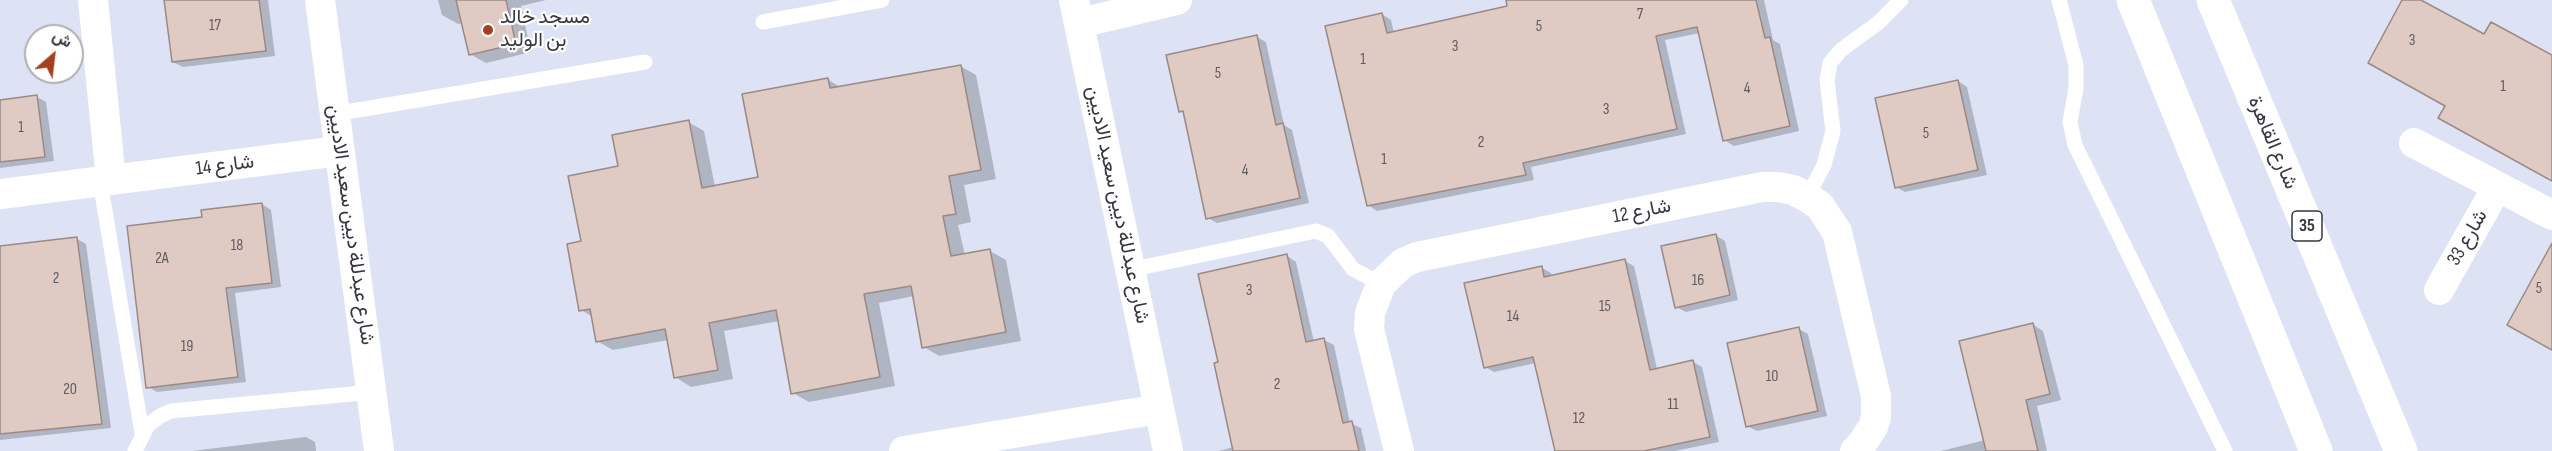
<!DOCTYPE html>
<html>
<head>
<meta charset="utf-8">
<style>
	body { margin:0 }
	#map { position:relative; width:2552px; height:451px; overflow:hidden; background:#dde3f5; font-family:"Sofia Sans Condensed",Vazirmatn,sans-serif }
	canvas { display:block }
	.north { position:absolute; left:24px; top:24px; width:60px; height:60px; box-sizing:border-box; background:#fff; border:2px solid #aeafb2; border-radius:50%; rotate:28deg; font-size:16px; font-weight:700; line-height:24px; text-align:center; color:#35373e }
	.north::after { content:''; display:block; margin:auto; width:21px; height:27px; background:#a63e21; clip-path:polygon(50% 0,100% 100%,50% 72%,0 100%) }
</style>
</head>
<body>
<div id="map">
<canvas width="2552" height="451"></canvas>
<div class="north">ش</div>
</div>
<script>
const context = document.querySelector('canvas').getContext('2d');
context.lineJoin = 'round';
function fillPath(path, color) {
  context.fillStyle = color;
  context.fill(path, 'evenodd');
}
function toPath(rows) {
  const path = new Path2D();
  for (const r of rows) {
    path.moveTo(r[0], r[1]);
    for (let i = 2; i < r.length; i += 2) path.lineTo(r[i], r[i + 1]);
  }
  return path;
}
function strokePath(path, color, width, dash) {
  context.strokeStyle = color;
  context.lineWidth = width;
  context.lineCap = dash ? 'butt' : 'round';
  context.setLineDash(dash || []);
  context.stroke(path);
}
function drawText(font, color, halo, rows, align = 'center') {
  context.font = font + ' "Sofia Sans Condensed",Vazirmatn,sans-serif';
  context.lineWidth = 4.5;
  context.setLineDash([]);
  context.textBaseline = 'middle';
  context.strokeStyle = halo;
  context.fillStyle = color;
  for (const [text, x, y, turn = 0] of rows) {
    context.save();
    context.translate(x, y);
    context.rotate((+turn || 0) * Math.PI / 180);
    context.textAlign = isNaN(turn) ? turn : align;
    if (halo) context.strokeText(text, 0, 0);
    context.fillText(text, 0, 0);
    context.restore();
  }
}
fillPath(toPath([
	[166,0,268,0,275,56,183,67,173,62],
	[438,0,546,0,521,6,531,52,486,63,470,54,463,23,458,24,442,15],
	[1507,0,1764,0,1773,40,1780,44,1799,131,1734,146,1724,140,1700,33,1665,40,1686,134,1531,167,1534,180,1377,211,1368,205,1382,14,1391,20,1394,33,1509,8],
	[1257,37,1266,42,1284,125,1292,130,1309,203,1217,223,1208,218,1185,114,1181,111],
	[960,66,976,75,996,179,964,185,971,222,958,225,965,255,990,251,1006,260,1021,341,939,356,924,347,914,296,879,303,895,386,809,402,793,393,779,321,724,331,733,379,691,387,675,377,668,340,613,350,597,341,593,317,581,310,582,243,620,167,688,122,704,131,715,187,760,179,827,79,842,88],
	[1958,81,1967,87,1987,175,1905,192,1896,187],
	[37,97,46,102,54,161,0,168,0,101],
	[262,204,271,210,281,287,235,293,246,382,157,392,148,387,204,218],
	[1715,235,1725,241,1738,300,1686,312,1676,307],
	[77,239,86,244,111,428,0,440,0,250],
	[1287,256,1296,262,1314,342,1324,340,1334,345,1350,423,1361,428,1366,451,1218,451,1234,447,1220,363],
	[1625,261,1634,266,1657,369,1693,362,1702,367,1719,442,1675,451,1556,451,1536,363,1494,372,1485,367,1542,268,1551,273,1552,277],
	[2032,324,2043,331,2061,400,2037,406,2047,451,1941,451,1985,440],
	[1799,329,1808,334,1827,416,1757,431,1747,426],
	[306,437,315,442,316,451,192,451]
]), '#0003');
const building = toPath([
	[164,0,259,0,266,51,172,62,164,0],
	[456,0,506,0,516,44,469,55,456,0],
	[1506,0,1756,0,1765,38,1770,37,1790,126,1723,141,1697,27,1656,36,1677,129,1523,163,1526,175,1367,206,1325,26,1382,13,1387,33,1507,6,1506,0],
	[2402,0,2421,0,2484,34,2491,22,2552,55,2552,181,2438,118,2445,106,2368,63,2402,0],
	[1257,35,1276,125,1283,123,1300,198,1206,219,1183,111,1179,112,1166,55,1257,35],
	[961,65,981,170,949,176,956,214,943,216,951,256,990,249,1006,332,922,348,911,286,864,294,880,377,791,394,776,310,709,323,718,370,674,378,665,329,596,342,590,309,579,311,567,244,581,241,568,176,618,166,612,135,689,120,702,188,758,177,742,94,828,78,830,88,961,65],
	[1958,80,1978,170,1895,188,1875,98,1958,80],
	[37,95,45,157,0,162,0,100,37,95],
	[262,203,272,283,226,288,238,377,146,388,127,226,202,217,201,210,262,203],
	[1716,234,1730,295,1675,308,1661,246,1716,234],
	[77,237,102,424,0,434,0,246,77,237],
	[2552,243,2552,350,2507,325,2552,243],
	[1287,254,1306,342,1324,338,1343,423,1352,421,1359,451,1233,451,1214,363,1218,362,1198,274,1287,254],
	[1625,259,1650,370,1693,360,1710,437,1644,451,1555,451,1533,357,1484,368,1464,283,1542,266,1544,277,1625,259],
	[2033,323,2050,394,2026,400,2038,451,1986,451,1959,341,2033,323],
	[1799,327,1818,411,1746,427,1727,343,1799,327]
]);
fillPath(building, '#dfcac4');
strokePath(building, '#9c8983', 1.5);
strokePath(toPath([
	[2059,0,2076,65,2076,88,2070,122,2075,145,2225,451],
	[763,22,882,0],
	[334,114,645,62],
	[100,181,142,433],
	[1807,197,1824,165,1833,131,1827,80,1830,63,1841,50,1878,23,1901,0],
	[1129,270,1316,231,1328,236,1353,269,1381,284],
	[135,451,148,425,160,416,171,411,373,392]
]), '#fff', 15);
strokePath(toPath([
	[93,0,111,180],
	[320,0,379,451],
	[1074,0,1168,451],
	[1080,23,1177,0],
	[2414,143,2552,215],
	[0,194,339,151],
	[2439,290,2497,187],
	[904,451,1159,409],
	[1399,451,1369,329,1370,313,1381,284,1403,263,1417,257,1762,187,1778,187,1793,190,1807,197,1820,206,1837,232,1876,396,1876,417,1873,427,1861,445,1855,451]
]), '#fff', 30);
strokePath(toPath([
	[2133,0,2316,451],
	[2213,0,2401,451]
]), '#fff', 33);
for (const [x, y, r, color] of [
	[488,30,6,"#a63e21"]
]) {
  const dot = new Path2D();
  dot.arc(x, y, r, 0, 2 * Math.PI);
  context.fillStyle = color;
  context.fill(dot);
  strokePath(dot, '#fff', 2);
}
drawText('16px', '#605c60', null, [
	["7",1640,15],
	["17",215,26],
	["5",1539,27],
	["3",2412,41],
	["3",1455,47],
	["1",1363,60],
	["5",1218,74],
	["1",2503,87],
	["4",1747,89],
	["3",1606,110],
	["1",21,128],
	["5",1926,134],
	["2",1481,143],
	["1",1384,160],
	["4",1245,171],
	["18",237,246],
	["2A",162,259],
	["2",56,279],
	["16",1698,281],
	["5",2539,289],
	["3",1249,291],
	["15",1605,307],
	["14",1513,317],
	["19",187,347],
	["10",1772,377],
	["2",1277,385],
	["20",70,390],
	["11",1673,405],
	["12",1579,419]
]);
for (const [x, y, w] of [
	[2307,226,30]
]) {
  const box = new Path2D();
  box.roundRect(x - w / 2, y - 15, w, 30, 4.5);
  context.fillStyle = '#fff';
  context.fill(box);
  strokePath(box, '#35373e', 1.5);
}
drawText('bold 18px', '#35373e', null, [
	["35",2307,226]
]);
drawText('20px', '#35373e', '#fff', [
	["مسجد خالد",500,18],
	["بن الوليد",500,41]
], 'left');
drawText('20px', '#35373e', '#fff', [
	["شارع القاهرة",2272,143,67],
	["شارع 14",225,166,-7],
	["شارع عبدللة ديين سعيد الاديين",1117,205,78],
	["شارع 12",1642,212,-11],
	["شارع عبدللة ديين سعيد الاديين",350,225,82],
	["شارع 33",2468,238,-60]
]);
</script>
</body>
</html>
